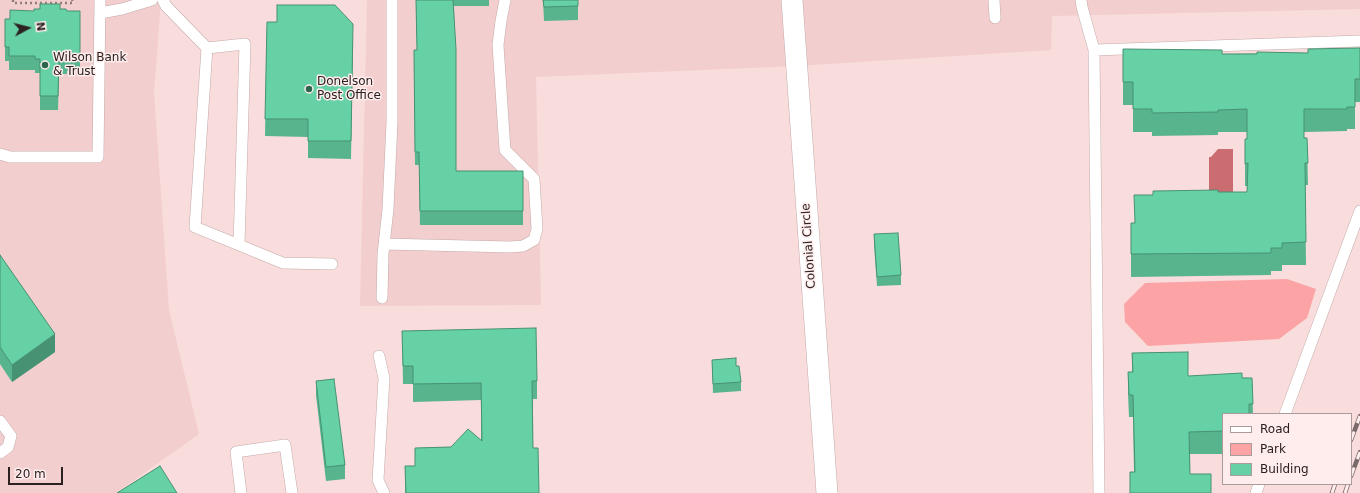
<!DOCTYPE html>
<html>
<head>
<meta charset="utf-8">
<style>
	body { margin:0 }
	#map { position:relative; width:1360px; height:493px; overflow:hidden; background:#f9dcdc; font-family:"DejaVu Sans",sans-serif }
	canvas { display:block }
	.legend { position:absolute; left:1222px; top:413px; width:130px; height:72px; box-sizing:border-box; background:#feedec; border:1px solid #aa9b9b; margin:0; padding:5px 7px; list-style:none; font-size:12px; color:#2b2121 }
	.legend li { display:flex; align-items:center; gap:8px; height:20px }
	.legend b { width:20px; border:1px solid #aa9b9b }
	.north { position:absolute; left:8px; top:8px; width:40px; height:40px; -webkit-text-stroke:3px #feedec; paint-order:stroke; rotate:83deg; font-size:11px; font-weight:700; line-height:16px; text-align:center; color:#2b2121 }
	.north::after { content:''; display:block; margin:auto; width:14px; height:18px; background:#2b2121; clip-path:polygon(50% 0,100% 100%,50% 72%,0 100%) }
	.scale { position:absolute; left:8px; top:467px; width:55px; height:18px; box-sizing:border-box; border:2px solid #2b2121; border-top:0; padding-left:5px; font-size:12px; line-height:14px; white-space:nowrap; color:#2b2121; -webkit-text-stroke:3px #feedec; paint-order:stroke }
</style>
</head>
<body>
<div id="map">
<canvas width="1360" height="493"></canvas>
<ul class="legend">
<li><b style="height:5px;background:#fff"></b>Road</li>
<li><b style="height:11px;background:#fca3a5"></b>Park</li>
<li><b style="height:11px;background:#66d1a4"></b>Building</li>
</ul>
<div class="north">N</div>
<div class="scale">20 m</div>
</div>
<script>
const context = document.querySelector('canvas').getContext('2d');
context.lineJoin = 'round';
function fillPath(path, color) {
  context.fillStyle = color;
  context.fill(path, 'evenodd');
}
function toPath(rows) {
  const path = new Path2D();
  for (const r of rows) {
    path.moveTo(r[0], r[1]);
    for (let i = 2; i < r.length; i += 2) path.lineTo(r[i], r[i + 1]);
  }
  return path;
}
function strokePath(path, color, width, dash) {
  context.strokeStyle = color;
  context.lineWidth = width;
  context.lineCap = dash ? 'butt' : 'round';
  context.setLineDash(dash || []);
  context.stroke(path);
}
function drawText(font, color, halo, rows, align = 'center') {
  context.font = font + ' "DejaVu Sans",sans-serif';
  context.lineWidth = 3;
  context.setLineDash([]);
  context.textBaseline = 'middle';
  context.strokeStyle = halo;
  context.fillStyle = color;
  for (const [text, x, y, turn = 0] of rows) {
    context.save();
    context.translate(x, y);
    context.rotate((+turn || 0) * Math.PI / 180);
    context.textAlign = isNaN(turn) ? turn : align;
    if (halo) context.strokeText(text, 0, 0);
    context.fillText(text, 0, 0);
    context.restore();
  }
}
fillPath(toPath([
	[0,0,161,0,154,93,169,310,199,434,116,493,0,493],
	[367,0,1360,0,1360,9,1052,16,1051,50,796,66,536,77,541,305,360,306]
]), '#f3cece');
fillPath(toPath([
	[1287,279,1316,289,1307,318,1279,339,1148,346,1125,322,1124,304,1145,283]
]), '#fca3a5');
fillPath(toPath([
	[1218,149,1233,149,1233,198,1209,198,1209,157,1211,157]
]), '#cb6c71');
const service = toPath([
	[163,0,166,6,207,48,195,227,283,263,332,264],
	[994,0,995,18],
	[1081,0,1082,7,1094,50,1099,493],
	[100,13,122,9,152,0],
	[207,48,245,44,239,245],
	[1094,50,1360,41],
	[0,154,10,157,98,157,100,0],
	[384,244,510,247,523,246,534,240,537,229,534,179,505,150,498,45,501,21,505,0],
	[382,298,383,254,388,209,392,122,392,0],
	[379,356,384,378,378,480,384,493],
	[1285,414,1360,211],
	[0,421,11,436,8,447,0,453],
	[241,493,236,452,285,445,292,493],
	[1256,493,1259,484]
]);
const minor = toPath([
	[792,0,827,493]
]);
strokePath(service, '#c4a9a9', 12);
strokePath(minor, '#c4a9a9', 22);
strokePath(toPath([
	[13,0,13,3,73,3,72,0]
]), '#917d7d', 2.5, [2, 3]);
strokePath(service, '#fff', 11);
strokePath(minor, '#fff', 21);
const rail = toPath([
	[1351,440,1360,416],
	[1351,476,1360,452],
	[1332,493,1335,484],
	[1345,493,1348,484]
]);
strokePath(rail, '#7b6a6a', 4.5);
strokePath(rail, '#feedec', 3, [9]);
fillPath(toPath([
	[416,0,489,0,489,6,454,6,456,171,523,171,523,225,420,225,419,165,415,165,414,50,417,50],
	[543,0,578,0,578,20,544,21],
	[40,9,60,9,67,11,80,11,80,71,67,71,67,74,59,74,58,110,40,110,40,73,35,73,35,70,9,70,9,61,5,61,5,19,10,19],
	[267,22,353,42,351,159,308,158,308,137,265,136],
	[1360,48,1360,102,1355,102,1355,129,1347,129,1347,131,1304,132,1304,138,1307,138,1308,185,1305,185,1306,265,1282,265,1282,271,1271,271,1271,275,1131,277,1131,223,1134,223,1153,195,1218,192,1247,192,1247,186,1245,186,1245,162,1247,139,1247,132,1218,132,1218,135,1152,136,1152,132,1133,132,1133,105,1123,105,1123,49,1222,54,1308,53],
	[874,234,901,275,901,285,877,286,874,244],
	[0,255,55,352,12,382,0,364],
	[402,331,537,381,537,399,533,399,533,448,539,493,405,493,405,466,415,466,415,448,451,447,481,441,481,400,413,402,413,384,403,384],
	[1132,353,1188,376,1252,378,1253,414,1223,414,1223,454,1190,454,1190,474,1211,493,1134,472,1133,417,1129,417,1128,394,1128,372,1132,372],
	[712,360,736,366,741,382,741,391,713,393],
	[316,381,345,465,345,479,326,481,316,395]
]), '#58b48d');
fillPath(toPath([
	[55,334,55,352,12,382,12,365]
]), '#479273');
const building = toPath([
	[416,0,453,0,456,49,456,171,523,171,523,211,420,211,419,152,415,152,414,50,417,50,416,0],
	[543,0,578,0,578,6,544,7,543,0],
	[40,4,60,4,60,9,66,9,67,11,80,11,80,57,67,57,67,60,59,60,58,96,40,96,40,59,35,59,35,56,9,56,9,47,5,47,5,19,10,19,10,10,34,11,34,9,40,9,40,4],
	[277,5,335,5,353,24,351,141,308,141,308,119,265,119,267,22,277,22,277,5],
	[1360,48,1360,79,1355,79,1355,107,1347,107,1347,109,1304,109,1304,138,1307,138,1308,163,1305,163,1306,242,1282,243,1282,248,1271,248,1271,253,1131,254,1131,223,1135,223,1134,195,1153,195,1153,191,1218,190,1218,192,1247,192,1248,163,1245,164,1245,139,1247,139,1247,109,1218,110,1218,112,1152,113,1152,109,1133,109,1133,82,1123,82,1123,49,1222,50,1222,54,1257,54,1257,52,1308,53,1308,49,1360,48],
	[898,233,901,275,877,277,874,234,898,233],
	[0,255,55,334,12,365,0,347,0,255],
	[536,328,537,381,532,381,533,448,538,448,539,493,406,493,405,466,415,466,415,448,451,447,468,429,482,441,481,383,413,384,413,366,403,366,402,331,536,328],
	[1188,352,1188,376,1242,373,1242,378,1252,378,1253,404,1249,404,1249,414,1223,414,1223,431,1189,432,1190,474,1211,474,1211,493,1130,493,1130,472,1135,472,1133,395,1129,395,1128,372,1133,372,1132,353,1188,352],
	[736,358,736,366,739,366,741,382,713,384,712,360,736,358],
	[334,379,345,465,326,467,316,381,334,379],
	[160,466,177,493,117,493,160,466]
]);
fillPath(building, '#66d1a4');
strokePath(building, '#479273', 1);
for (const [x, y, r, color] of [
	[45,65,4,"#2c644d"],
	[309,89,4,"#2c644d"]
]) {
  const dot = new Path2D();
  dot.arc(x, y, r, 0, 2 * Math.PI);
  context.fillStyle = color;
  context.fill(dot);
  strokePath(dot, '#feedec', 1.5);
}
drawText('12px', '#2b2121', '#feedec', [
	["Wilson Bank",53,58],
	["& Trust",53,72],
	["Donelson",317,82],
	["Post Office",317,96]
], 'left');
drawText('12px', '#2b2121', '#feedec', [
	["Colonial Circle",809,246,-94]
]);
</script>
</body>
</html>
